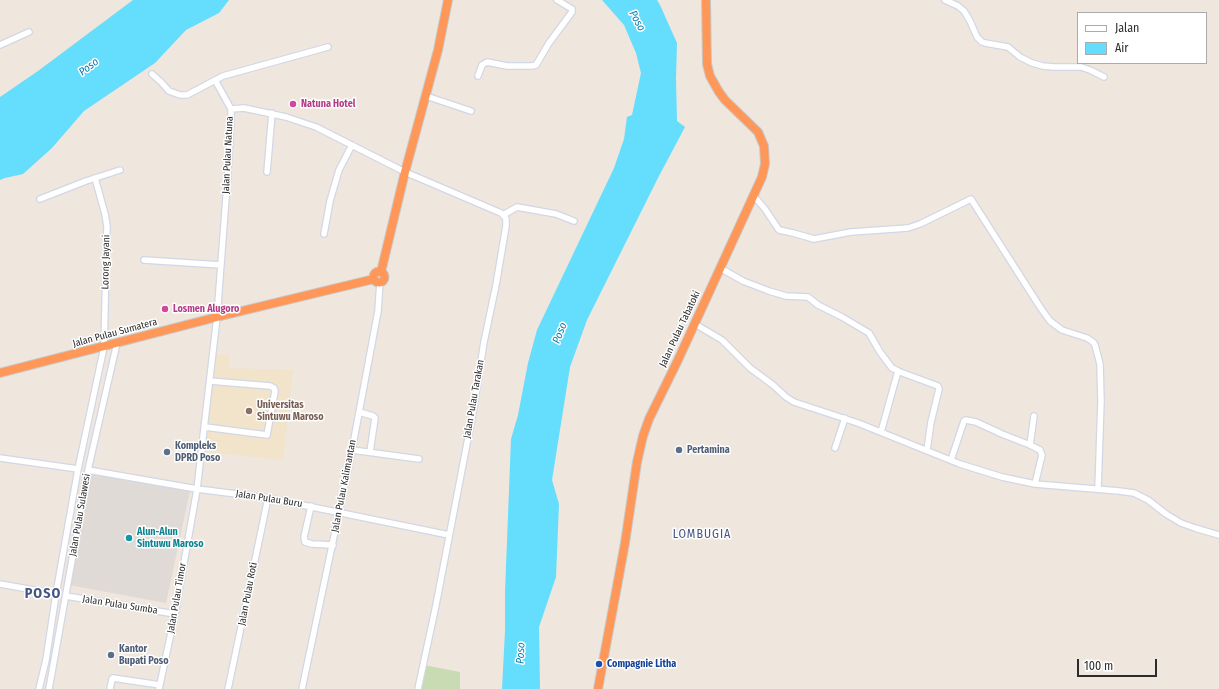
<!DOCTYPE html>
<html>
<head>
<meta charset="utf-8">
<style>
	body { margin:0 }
	#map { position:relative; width:1219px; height:689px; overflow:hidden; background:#efe6dd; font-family:"Fira Sans Condensed",sans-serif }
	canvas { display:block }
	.legend { position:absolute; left:1077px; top:12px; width:130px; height:52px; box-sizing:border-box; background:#fff; border:1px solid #ababab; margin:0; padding:5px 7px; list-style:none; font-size:12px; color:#2c2c2c }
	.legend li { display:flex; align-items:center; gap:8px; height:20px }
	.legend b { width:20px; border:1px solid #ababab }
	.scale { position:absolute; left:1077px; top:659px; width:80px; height:18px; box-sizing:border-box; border:2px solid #2c2c2c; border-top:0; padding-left:5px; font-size:12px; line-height:14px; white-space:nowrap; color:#2c2c2c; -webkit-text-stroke:3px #fff; paint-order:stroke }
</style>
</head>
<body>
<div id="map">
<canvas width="1219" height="689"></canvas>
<ul class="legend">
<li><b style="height:5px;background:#fff"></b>Jalan</li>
<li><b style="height:11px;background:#65ddfc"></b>Air</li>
</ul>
<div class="scale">100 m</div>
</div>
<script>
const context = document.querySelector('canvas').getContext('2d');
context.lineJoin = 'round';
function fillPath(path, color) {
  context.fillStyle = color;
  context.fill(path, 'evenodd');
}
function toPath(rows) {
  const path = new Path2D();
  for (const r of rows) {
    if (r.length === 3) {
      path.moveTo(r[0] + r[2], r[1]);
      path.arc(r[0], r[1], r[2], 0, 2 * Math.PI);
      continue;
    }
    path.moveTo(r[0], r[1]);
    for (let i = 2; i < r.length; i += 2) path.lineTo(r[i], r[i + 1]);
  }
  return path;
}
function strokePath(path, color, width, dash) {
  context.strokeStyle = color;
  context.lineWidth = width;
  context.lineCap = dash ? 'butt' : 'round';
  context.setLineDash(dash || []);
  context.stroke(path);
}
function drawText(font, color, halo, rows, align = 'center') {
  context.font = font + ' "Fira Sans Condensed",sans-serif';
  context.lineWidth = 3;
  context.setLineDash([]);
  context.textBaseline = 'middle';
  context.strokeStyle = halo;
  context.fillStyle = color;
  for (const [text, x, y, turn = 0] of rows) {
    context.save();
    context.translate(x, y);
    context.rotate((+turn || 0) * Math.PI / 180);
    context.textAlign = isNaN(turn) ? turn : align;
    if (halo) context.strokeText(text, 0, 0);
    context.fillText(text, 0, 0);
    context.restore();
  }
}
fillPath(toPath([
	[215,354,229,355,229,368,293,370,283,460,206,452]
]), '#f2e3cb');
fillPath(toPath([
	[424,665,460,672,460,689,420,689]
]), '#c9dbb2');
fillPath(toPath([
	[91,474,190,491,166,603,69,585]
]), '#dfdad5');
fillPath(toPath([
	[133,0,229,0,219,13,186,30,155,63,84,111,52,148,23,174,5,178,0,180,0,97,38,71],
	[602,0,657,0,660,5,677,43,676,79,677,121,685,127,659,176,587,320,570,367,552,480,559,504,556,577,539,627,540,689,502,689,505,631,505,592,511,439,518,415,528,363,537,330,614,168,624,139,627,117,632,115,641,73,636,53,624,25]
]), '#65ddfc');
const minor = toPath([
	[945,0,958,6,964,11,970,21,977,37,982,42,985,43,1008,47,1020,57,1032,63,1043,66,1054,67,1081,67,1090,70,1104,77],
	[0,45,29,32],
	[152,74,161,82,169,91,180,95,187,95,223,76,328,47],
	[478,76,482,65,487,62,507,66,532,66,536,65,549,43,572,12,572,9,557,0],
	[215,80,231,109],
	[426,96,471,111],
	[267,172,272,113],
	[753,195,765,209,779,230,793,233,814,239,851,232,908,228,920,224,971,199,1040,307,1050,321,1062,330,1087,338,1093,342,1095,345,1100,364,1101,401,1098,489],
	[40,199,86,181,120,170],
	[503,215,517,207,556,214,574,221],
	[324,234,330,201,339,170,352,145],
	[144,260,221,265],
	[720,268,743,281,769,291,786,296,808,297,818,305,842,317,869,333,880,352,892,368,900,372,938,386,939,389,931,422,927,450],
	[695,324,722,340,750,368,773,385,786,397,794,402,858,423,960,464,1002,477,1035,484,1119,491,1134,493,1148,500,1166,514,1181,523,1195,528,1219,535],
	[359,412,373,416,375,418,370,452],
	[205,427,267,435,275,391,274,388,270,386,210,381],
	[881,432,898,371],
	[1030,445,1034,416],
	[835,448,845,418],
	[352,450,419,459],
	[0,458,78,469],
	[951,460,964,421,966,420,976,422,1002,434,1030,445,1040,450,1042,455,1035,484],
	[88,470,197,489,268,498,449,535],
	[311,506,304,537,305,542,312,544,333,545],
	[0,584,56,594],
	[66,596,175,614],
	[39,689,46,660,56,594,78,469,104,347,107,226,105,214,95,178],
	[49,689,88,470,117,343],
	[110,689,112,679,113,678,160,685],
	[159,689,175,614,197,489,217,317,228,171,231,119,231,109,244,108,286,117,316,127,405,172,501,213,505,217,506,219,506,226,496,285,484,342,473,412,436,605,418,689],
	[228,689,268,498],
	[302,689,352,450,378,311,380,282]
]);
const highway = toPath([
	[379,277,5.5],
	[381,272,405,172,438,50,448,0],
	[0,373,217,317,374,279],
	[598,689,625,543,637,462,643,436,649,419,678,360,740,225,762,177,765,164,764,146,758,132,725,100,719,92,710,76,707,64,706,0]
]);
strokePath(minor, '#d2d7e6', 8);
strokePath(highway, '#c8c8c8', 10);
strokePath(minor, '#fff', 5.5);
strokePath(highway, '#ff9758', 8);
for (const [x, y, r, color] of [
	[293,104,4,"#d1479c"],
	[165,309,4,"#d1479c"],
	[249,411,4,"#8d6e63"],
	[679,450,4,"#5c6f8a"],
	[167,452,4,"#5c6f8a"],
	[129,538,4,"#0f9aa8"],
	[111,655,4,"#5c6f8a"],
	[599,664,4,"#1a4fb4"]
]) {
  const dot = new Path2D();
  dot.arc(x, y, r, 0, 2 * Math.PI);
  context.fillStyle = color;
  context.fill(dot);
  strokePath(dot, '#fff', 1.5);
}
drawText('bold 10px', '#b23c85', '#fff', [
	["Natuna Hotel",301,104],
	["Losmen Alugoro",173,309]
], 'left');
drawText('10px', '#2c2c2c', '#fff', [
	["Jalan Pulau Natuna",228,155,-87],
	["Lorong Jayani",106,262,-89],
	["Jalan Pulau Tabatoki",680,329,-65],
	["Jalan Pulau Sumatera",115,333,-15],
	["Jalan Pulau Tarakan",474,399,-80],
	["Jalan Pulau Kalimantan",344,486,-79],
	["Jalan Pulau Buru",269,499,9],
	["Jalan Pulau Sulawesi",80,515,-80],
	["Jalan Pulau Roti",248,594,-79],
	["Jalan Pulau Timor",177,598,-80],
	["Jalan Pulau Sumba",120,605,9]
]);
drawText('bold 10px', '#785e54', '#fff', [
	["Universitas",257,405],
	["Sintuwu Maroso",257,417]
], 'left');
drawText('bold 10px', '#4e5e75', '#fff', [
	["Kompleks",175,446],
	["DPRD Poso",175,458],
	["Pertamina",687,450],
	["Kantor",119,649],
	["Bupati Poso",119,661]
], 'left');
drawText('bold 10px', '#0d838f', '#fff', [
	["Alun-Alun",137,532],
	["Sintuwu Maroso",137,544]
], 'left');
drawText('bold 10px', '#164399', '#fff', [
	["Compagnie Litha",607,664]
], 'left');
drawText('italic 11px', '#007bac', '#fff', [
	["Poso",637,21,61],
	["Poso",89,67,-37],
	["Poso",560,333,-69],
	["Poso",521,653,-87]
]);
context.letterSpacing = '1px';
drawText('12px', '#475583', '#fff', [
	["LOMBUGIA",702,535]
]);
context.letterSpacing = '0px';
context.letterSpacing = '1px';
drawText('bold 14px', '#475583', '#fff', [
	["POSO",43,594]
]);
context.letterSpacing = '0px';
</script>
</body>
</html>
